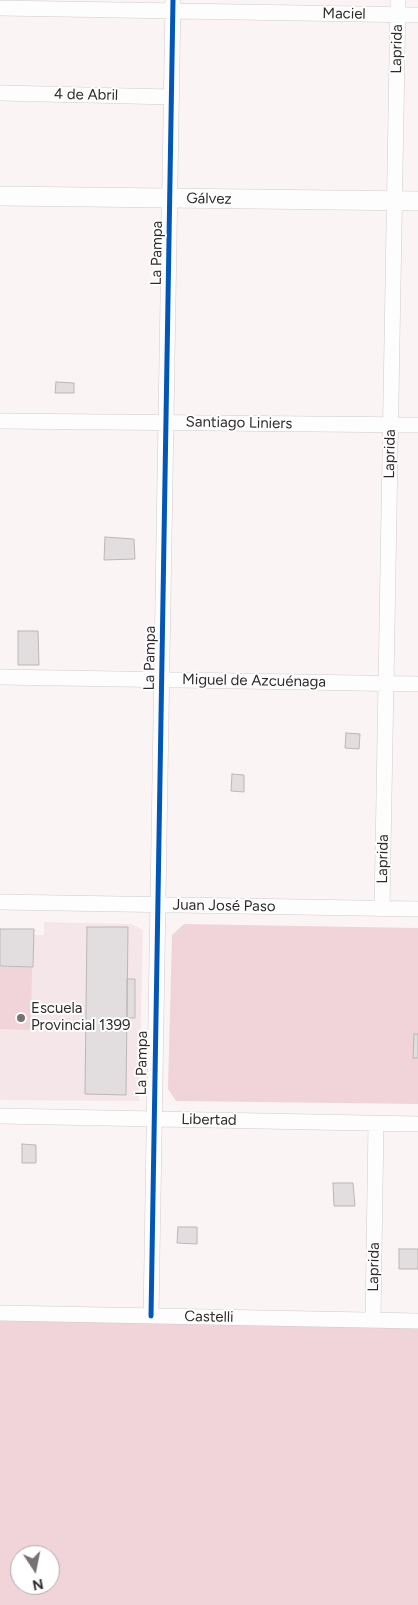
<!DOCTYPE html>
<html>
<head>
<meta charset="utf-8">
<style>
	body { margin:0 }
	#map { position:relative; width:418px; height:1605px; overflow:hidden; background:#fbf4f5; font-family:Figtree,sans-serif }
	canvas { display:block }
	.north { position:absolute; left:10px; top:1545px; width:50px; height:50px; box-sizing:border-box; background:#fff; border:1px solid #acaaaa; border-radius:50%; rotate:169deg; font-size:14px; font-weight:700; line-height:20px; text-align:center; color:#2f2b2b }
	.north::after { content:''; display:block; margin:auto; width:18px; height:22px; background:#767172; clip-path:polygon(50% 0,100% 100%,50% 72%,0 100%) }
</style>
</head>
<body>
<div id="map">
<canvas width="418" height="1605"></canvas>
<div class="north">N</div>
</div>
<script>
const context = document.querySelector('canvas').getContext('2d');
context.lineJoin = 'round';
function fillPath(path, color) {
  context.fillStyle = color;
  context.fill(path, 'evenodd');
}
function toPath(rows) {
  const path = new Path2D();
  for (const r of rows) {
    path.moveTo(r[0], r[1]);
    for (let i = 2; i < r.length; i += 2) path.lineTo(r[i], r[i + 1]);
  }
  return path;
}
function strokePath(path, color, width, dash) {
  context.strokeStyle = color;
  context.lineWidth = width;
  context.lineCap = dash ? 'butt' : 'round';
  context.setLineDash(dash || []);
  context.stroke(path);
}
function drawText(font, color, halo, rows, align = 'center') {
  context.font = font + ' Figtree,sans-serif';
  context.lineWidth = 4;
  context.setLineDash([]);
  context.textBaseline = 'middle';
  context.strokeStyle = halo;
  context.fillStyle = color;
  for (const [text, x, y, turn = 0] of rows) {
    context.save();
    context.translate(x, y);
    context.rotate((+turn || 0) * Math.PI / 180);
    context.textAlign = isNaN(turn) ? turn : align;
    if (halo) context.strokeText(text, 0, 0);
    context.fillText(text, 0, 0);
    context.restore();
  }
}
fillPath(toPath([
	[44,922,131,924,143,930,139,1101,0,1100,0,929,34,929,34,935,44,935]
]), '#f5e6e9');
fillPath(toPath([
	[184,924,418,928,418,1104,176,1101,168,1089,172,935],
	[0,967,32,967,31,1030,0,1029],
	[0,1313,418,1321,418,1605,0,1605],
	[20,1555,50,1555,50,1585,20,1585]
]), '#f1d4da');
const building = toPath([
	[56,382,74,383,74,393,55,393,56,382],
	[105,537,134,539,135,559,104,560,105,537],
	[18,631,38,631,39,665,18,665,18,631],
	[346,733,360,734,359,749,345,748,346,733],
	[232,774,244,775,244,792,231,791,232,774],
	[87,927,128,927,126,1095,85,1094,87,927],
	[0,929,34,929,33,967,0,966,0,929],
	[127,979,135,979,135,1018,127,1018,127,979],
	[414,1034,418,1034,418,1058,413,1058,414,1034],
	[22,1144,36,1145,36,1163,22,1163,22,1144],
	[333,1183,353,1183,355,1206,334,1206,333,1183],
	[178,1227,197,1227,197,1244,177,1243,178,1227],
	[399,1249,418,1249,418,1269,399,1269,399,1249]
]);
fillPath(building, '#e2ddde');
strokePath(building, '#bcb7b7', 1);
const minor = toPath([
	[0,8,418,15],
	[0,93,172,97],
	[0,421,418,425],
	[0,677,418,684],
	[0,902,418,909],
	[382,909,398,0],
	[0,1116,418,1124],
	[0,1313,418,1321],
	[151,1316,173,0],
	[373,1320,376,1123]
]);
const major = toPath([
	[0,196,418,201]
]);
strokePath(minor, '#d0cbcc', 16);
strokePath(major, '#d0cbcc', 20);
strokePath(minor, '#fefdfe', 15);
strokePath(major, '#fefdfe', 19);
strokePath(toPath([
	[151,1316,173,0]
]), '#0057b8', 5);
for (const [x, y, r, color] of [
	[21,1018,5,"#767172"]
]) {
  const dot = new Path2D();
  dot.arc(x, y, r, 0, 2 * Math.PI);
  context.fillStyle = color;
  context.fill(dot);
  strokePath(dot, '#fff', 2);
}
drawText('15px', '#2f2b2b', '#fff', [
	["Maciel",344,14,1],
	["Laprida",397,49,-89],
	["4 de Abril",86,95,1],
	["Gálvez",209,199,1],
	["La Pampa",157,253,-89],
	["Santiago Liniers",239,423,1],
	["Laprida",390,454,-89],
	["La Pampa",150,658,-89],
	["Miguel de Azcuénaga",254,681,1],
	["Laprida",383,859,-89],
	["Juan José Paso",224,906,1],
	["La Pampa",142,1063,-89],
	["Libertad",209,1120,1],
	["Laprida",374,1267,-89],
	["Castelli",209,1317,1]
]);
drawText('15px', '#2f2b2b', '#fff', [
	["Escuela",31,1009],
	["Provincial 1399",31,1026]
], 'left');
</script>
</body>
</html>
